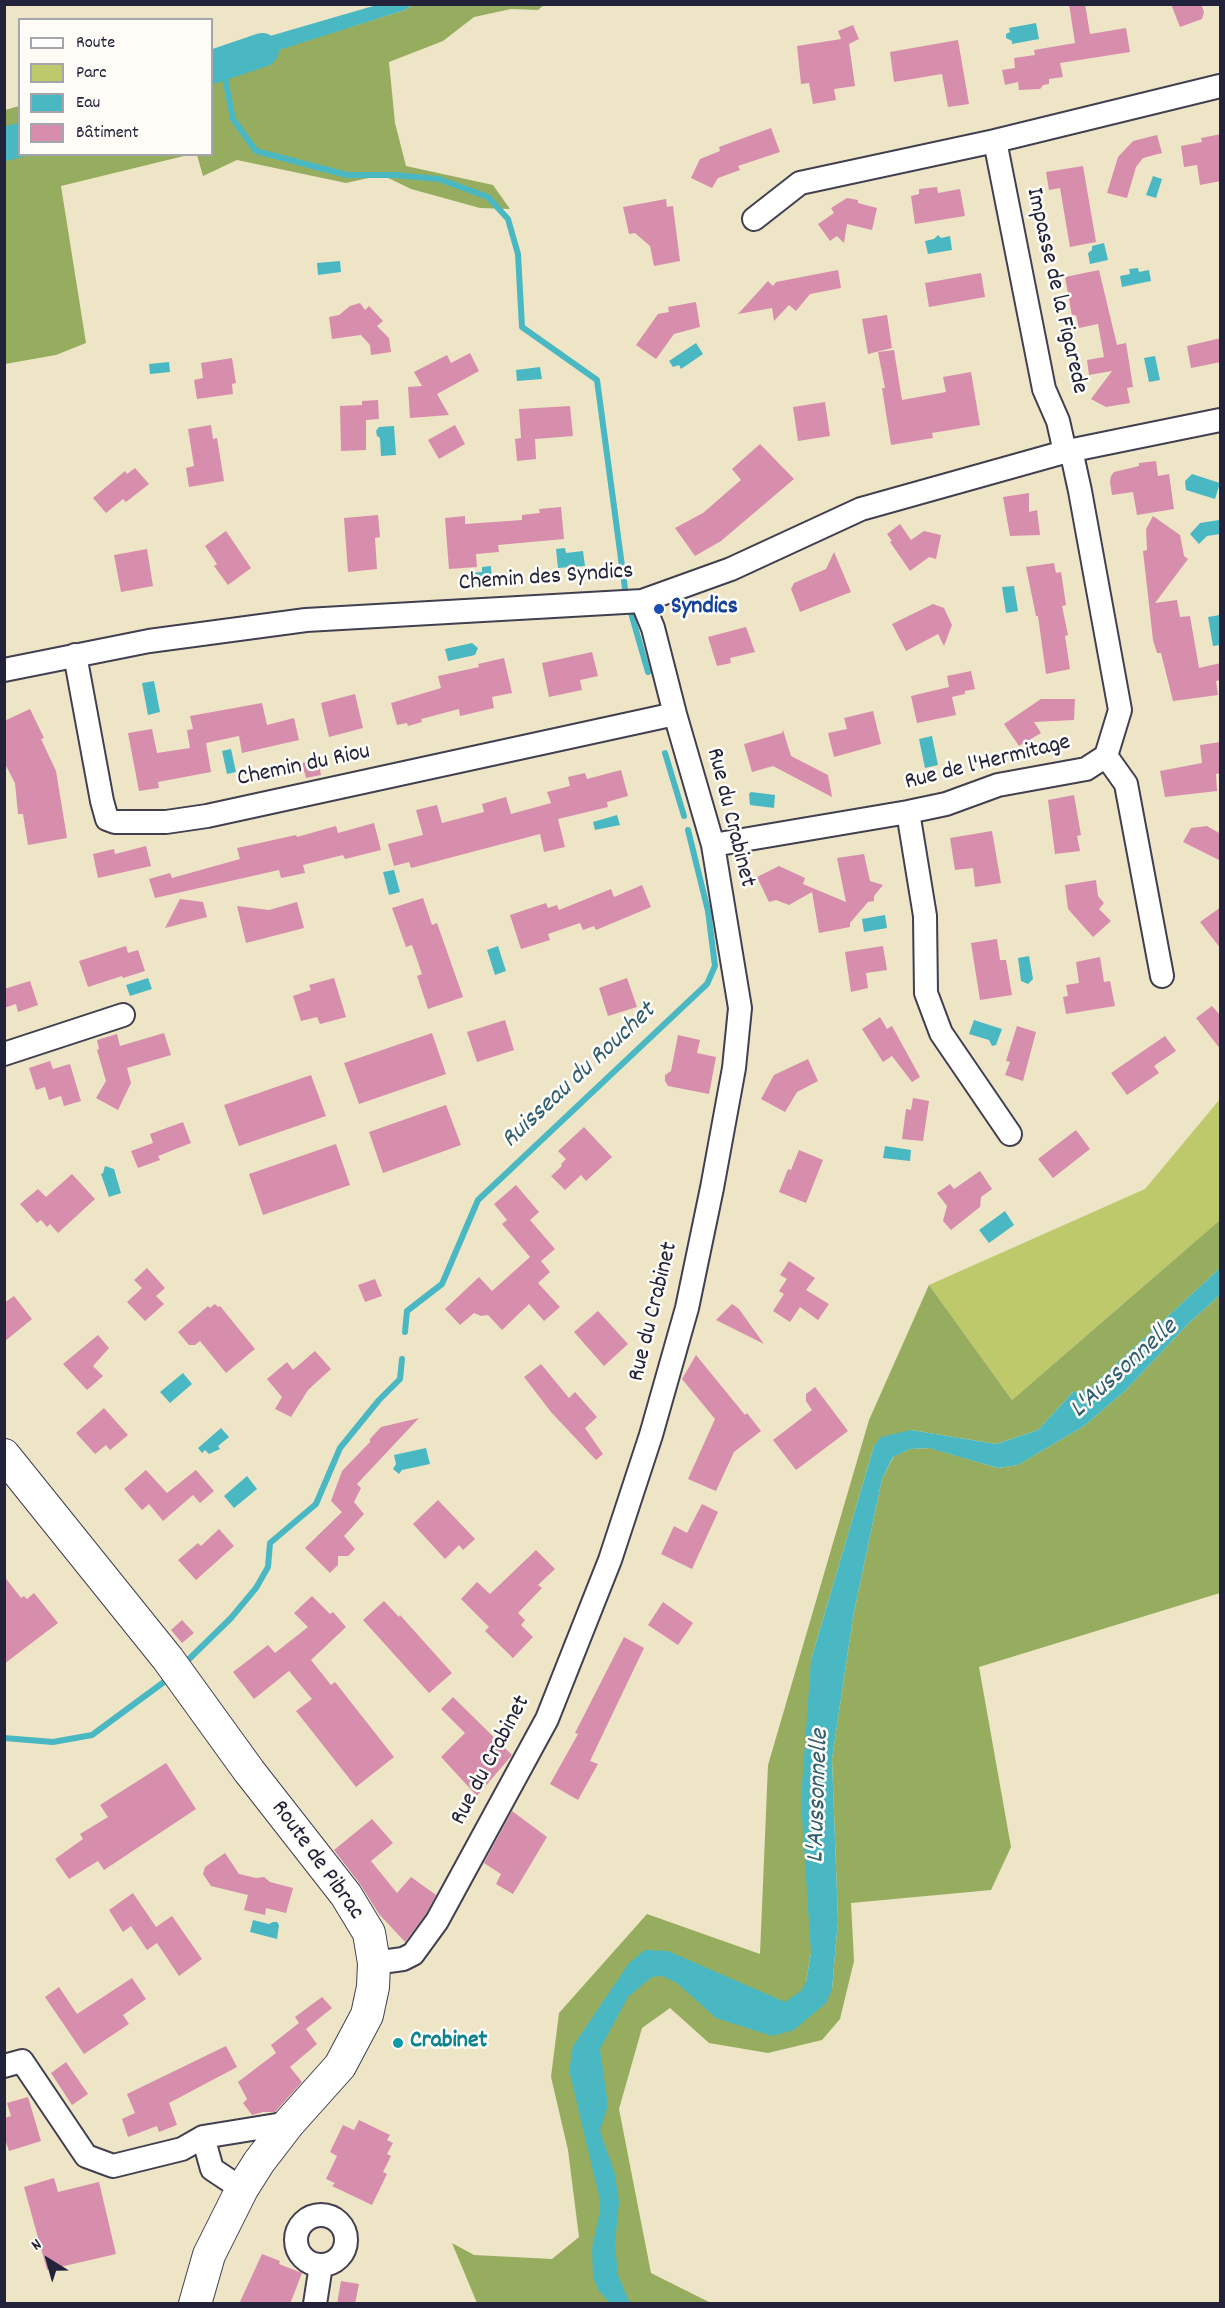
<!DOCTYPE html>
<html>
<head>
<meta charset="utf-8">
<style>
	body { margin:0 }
	#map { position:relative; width:1225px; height:2308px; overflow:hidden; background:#eee5c7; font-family:Dekko,sans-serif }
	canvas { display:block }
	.frame { position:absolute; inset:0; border:6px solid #22223b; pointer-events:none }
	.legend { position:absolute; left:18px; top:18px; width:195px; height:138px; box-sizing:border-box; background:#fdfcf7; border:2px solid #a5a5ac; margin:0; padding:8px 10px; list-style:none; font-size:18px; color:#22223b }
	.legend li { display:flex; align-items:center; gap:12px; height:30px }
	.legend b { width:30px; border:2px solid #a5a5ac }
	.north { position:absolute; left:18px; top:2230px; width:60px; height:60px; -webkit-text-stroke:4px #fdfcf7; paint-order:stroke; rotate:323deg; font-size:16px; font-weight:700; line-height:24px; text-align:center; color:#22223b }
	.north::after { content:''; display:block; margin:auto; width:21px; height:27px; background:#22223b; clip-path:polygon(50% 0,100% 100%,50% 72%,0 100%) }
</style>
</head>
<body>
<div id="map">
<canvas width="1225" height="2308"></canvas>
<div class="frame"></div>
<ul class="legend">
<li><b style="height:8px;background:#fff"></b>Route</li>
<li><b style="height:16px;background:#bdc96b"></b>Parc</li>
<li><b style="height:16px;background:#4ab8c2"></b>Eau</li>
<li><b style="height:16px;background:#d78dac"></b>Bâtiment</li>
</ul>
<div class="north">N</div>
</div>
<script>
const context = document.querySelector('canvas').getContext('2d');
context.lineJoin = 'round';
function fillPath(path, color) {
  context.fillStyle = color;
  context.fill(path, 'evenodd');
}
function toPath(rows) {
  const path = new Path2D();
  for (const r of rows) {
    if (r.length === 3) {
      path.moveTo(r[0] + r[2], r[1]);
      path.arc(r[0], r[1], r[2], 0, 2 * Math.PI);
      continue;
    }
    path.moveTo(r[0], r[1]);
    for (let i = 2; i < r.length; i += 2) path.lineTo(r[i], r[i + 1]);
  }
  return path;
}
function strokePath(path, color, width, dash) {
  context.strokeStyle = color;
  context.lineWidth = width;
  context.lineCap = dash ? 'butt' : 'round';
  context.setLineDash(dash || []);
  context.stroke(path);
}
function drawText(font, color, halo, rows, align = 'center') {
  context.font = font + ' Dekko,sans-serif';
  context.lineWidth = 5;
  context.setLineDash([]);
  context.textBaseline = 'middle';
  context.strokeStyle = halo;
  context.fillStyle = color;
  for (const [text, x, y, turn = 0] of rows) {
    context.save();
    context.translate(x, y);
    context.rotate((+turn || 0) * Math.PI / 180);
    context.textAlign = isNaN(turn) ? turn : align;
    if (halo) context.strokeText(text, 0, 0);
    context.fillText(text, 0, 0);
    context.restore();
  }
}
fillPath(toPath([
	[1220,1099,1220,1220,1012,1400,929,1285,1145,1189]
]), '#bdc96b');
fillPath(toPath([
	[412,5,544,5,538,10,511,9,474,17,443,41,389,62,395,123,406,166,493,185,510,209,480,208,411,189,382,175,346,183,237,160,203,176,197,155,212,154,212,53,215,52,219,68,405,10],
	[19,106,20,154,188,155,61,186,86,343,56,355,5,364,5,110],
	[1220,1220,1220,1268,1087,1391,1073,1392,1038,1430,996,1444,911,1430,874,1446,811,1660,811,1953,806,1982,832,1990,838,1920,832,1759,853,1617,882,1479,894,1456,910,1449,930,1448,998,1468,1018,1465,1084,1426,1125,1391,1189,1323,1220,1295,1220,1593,979,1667,1011,1847,991,1890,851,1903,854,1961,840,2019,822,2040,768,2053,709,2043,670,2008,642,2028,619,2109,651,2273,711,2303,477,2303,452,2243,474,2255,552,2259,579,2237,568,2150,551,2077,559,2013,647,1914,760,1954,768,1765,869,1420,929,1285,1012,1400]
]), '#96ad5f');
fillPath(toPath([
	[380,4,412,5,405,10,219,69,215,52],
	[1036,23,1039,39,1012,44,1012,41,1006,38,1006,34,1010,32,1009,28],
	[1153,176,1162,179,1156,198,1146,195],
	[938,235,941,238,950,236,952,250,928,254,925,241,934,239],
	[1104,243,1108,260,1090,264,1088,253,1092,250,1092,246],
	[340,261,341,272,318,275,317,263],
	[1138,268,1139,272,1149,270,1151,281,1122,287,1120,276,1130,274,1129,269],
	[696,343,703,354,681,369,679,365,673,367,669,361],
	[1155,356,1160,380,1149,382,1144,358],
	[169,362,170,372,150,374,149,364],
	[540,367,542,379,517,381,516,370],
	[394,426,396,455,381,456,380,438,377,436,376,431,379,427],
	[1192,474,1220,483,1215,499,1186,490,1185,481],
	[1219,520,1220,534,1207,536,1199,544,1190,534,1200,523],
	[565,548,566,553,583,551,585,566,558,568,556,549],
	[491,566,492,583,470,585,469,573,482,572,482,567],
	[1014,586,1018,611,1006,613,1002,587],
	[1220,615,1220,645,1213,646,1208,617],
	[472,643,478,648,475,655,448,661,445,649],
	[154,681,160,712,148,715,142,683],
	[932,736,938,765,925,768,919,739],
	[231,749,236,772,227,774,222,751],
	[751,792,775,795,774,808,750,805,749,794],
	[617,815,620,825,595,830,593,822],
	[394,870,400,892,389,895,383,872],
	[885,915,887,928,864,932,862,919],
	[498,946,506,971,495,975,487,950],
	[1029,956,1033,979,1028,984,1021,981,1018,958],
	[148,978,152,989,130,996,126,985],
	[974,1020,1002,1029,996,1045,992,1046,989,1040,969,1034],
	[885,1146,911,1150,910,1161,883,1158],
	[105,1166,114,1169,121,1193,109,1197,101,1174,103,1173],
	[1005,1211,1014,1225,989,1243,979,1230],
	[1220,1268,1220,1295,1189,1323,1125,1391,1084,1426,1018,1465,998,1468,929,1448,910,1449,893,1457,882,1479,853,1617,832,1759,838,1920,832,1990,826,2003,794,2030,772,2036,716,2018,677,1983,662,1976,652,1977,628,1997,600,2049,608,2105,600,2131,615,2174,619,2202,615,2244,618,2275,629,2301,633,2303,610,2303,599,2291,593,2277,592,2248,600,2211,599,2196,569,2070,573,2046,629,1963,645,1950,668,1951,785,2002,801,1991,806,1982,811,1953,801,1800,811,1660,874,1446,881,1437,911,1430,996,1444,1038,1430,1073,1392,1088,1390],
	[183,1373,192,1384,170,1403,160,1392],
	[221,1428,229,1437,218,1446,220,1449,209,1454,205,1450,202,1453,198,1448],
	[426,1448,430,1464,402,1470,399,1474,393,1469,396,1464,394,1455],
	[247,1476,257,1489,234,1508,224,1496],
	[253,1920,269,1924,273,1922,277,1922,279,1925,277,1939,250,1932]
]), '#4ab8c2');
strokePath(toPath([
	[222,63,233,119,256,151,347,175,394,175,439,179,488,197,508,219,518,254,522,327,597,380,626,596],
	[629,606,648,672],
	[665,753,684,816],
	[405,1332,407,1311,442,1284,478,1200,707,984,715,966,708,911,688,830],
	[185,1663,231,1618,256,1588,268,1567,270,1543,316,1504,340,1448,379,1400,400,1379,402,1359],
	[4,1738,53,1742,92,1735,168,1679]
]), '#4ab8c2', 6);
strokePath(toPath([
	[212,67,262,50],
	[4,144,20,140]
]), '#4ab8c2', 34);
fillPath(toPath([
	[1069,4,1085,4,1090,34,1126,28,1130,52,1060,63,1063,77,1049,79,1049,84,1043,85,1040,89,1019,90,1018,82,1005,85,1002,70,1015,68,1014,58,1035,55,1034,50,1075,43],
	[1171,4,1201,4,1204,12,1202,19,1180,27],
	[853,25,859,39,849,44,855,86,834,89,836,100,813,104,809,83,801,84,797,46,841,39,838,31],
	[958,40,969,104,948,107,942,74,894,82,890,52],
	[771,128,780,152,738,166,740,170,718,178,712,188,691,178,700,159,720,151,719,147],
	[1221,134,1221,181,1200,185,1197,165,1184,167,1181,146,1202,142,1201,138],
	[1157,135,1162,153,1143,158,1136,167,1127,198,1107,193,1118,157,1133,141],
	[1083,166,1096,242,1070,247,1060,188,1049,190,1046,172],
	[937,187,938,193,960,189,965,216,915,224,911,196,919,194,919,189],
	[847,198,858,200,858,203,877,208,872,230,847,224,844,243,837,236,830,241,818,224,834,213,831,208],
	[666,199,667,207,673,206,680,261,654,266,650,246,635,233,629,234,623,207],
	[838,270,841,288,810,294,796,311,789,305,774,321,772,308,738,314,768,281,773,286,776,282],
	[1099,270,1117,345,1126,343,1133,387,1127,388,1130,403,1106,407,1091,399,1112,371,1089,375,1087,360,1104,357,1098,324,1079,328,1076,315,1072,316,1065,277],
	[981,273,985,297,929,307,925,283],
	[696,302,700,327,674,334,656,359,636,345,658,314,669,312,668,307],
	[360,303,365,310,369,306,383,321,377,326,389,338,391,352,371,355,370,345,361,335,332,339,329,317,339,315,350,306],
	[887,315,892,348,868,354,862,319],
	[1221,338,1221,362,1191,368,1187,346],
	[894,350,902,400,946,392,943,377,971,372,980,425,932,433,933,438,891,445,882,388,885,388,878,352],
	[470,353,479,371,437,394,449,415,410,418,408,387,422,386,414,372,447,355,451,363],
	[232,358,236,383,232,384,233,394,197,399,194,380,203,378,201,363],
	[378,400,379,419,366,420,366,450,341,451,340,406,362,405,362,401],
	[825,402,830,436,798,441,793,407],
	[570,406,573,436,535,439,536,459,517,461,515,439,521,438,519,409],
	[211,425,213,439,217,438,224,481,189,487,186,468,194,466,188,429],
	[455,425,465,444,439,459,428,440],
	[760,444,794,479,721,541,695,556,675,528,703,513,741,480,732,469],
	[1156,461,1158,476,1169,474,1174,509,1137,515,1133,492,1112,495,1110,482,1111,476,1114,472,1139,466,1139,463],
	[135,468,149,484,126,502,123,499,106,513,93,498,125,471,127,474],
	[1029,493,1029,512,1037,510,1040,535,1010,536,1003,497],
	[561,507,564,539,498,545,499,552,476,554,477,567,449,569,445,518,465,516,465,524,522,520,522,515,540,513,539,509],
	[378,515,380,537,375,538,377,569,348,572,344,518],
	[1153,516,1180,535,1184,556,1188,559,1155,603,1177,600,1180,617,1190,616,1199,668,1221,663,1221,680,1216,681,1218,695,1173,701,1161,653,1157,653,1153,640,1143,551,1147,550,1146,529],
	[900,524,911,540,924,531,941,535,936,559,929,557,910,571,890,542,892,541,887,534],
	[226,531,251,568,228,585,214,566,217,564,205,546],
	[147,549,153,586,121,592,114,555],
	[834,552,851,592,800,612,791,589,794,583,826,569],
	[1054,563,1056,573,1061,572,1066,605,1062,606,1068,635,1065,636,1070,669,1046,674,1038,616,1036,616,1026,567],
	[933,604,944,608,952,625,944,646,938,634,906,651,892,624],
	[746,627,755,652,730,658,731,663,717,666,708,637],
	[592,652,598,676,580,680,582,690,549,697,542,663],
	[504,658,512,693,492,697,494,708,460,716,459,709,421,719,422,722,408,726,407,723,397,725,391,703,441,688,438,676,479,667,478,664],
	[971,671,975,689,965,691,965,694,952,697,956,715,917,723,911,696,949,687,947,676],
	[355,694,363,728,329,737,321,703],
	[1041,699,1075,699,1074,720,1034,722,1041,733,1019,746,1004,724],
	[262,703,267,725,294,718,299,740,242,753,239,736,206,743,211,772,158,782,159,788,139,791,128,733,152,729,157,753,190,748,187,730,193,729,190,716],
	[30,709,44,738,41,739,56,771,67,838,28,845,23,814,18,814,15,783,4,762,4,721],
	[873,711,881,744,834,757,828,733,847,729,844,718],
	[783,730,791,756,828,775,832,797,773,766,752,772,744,744,782,733],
	[1221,742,1221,773,1216,774,1217,791,1165,797,1160,771,1202,763,1200,745],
	[318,759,321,775,306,778,302,763],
	[621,770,628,796,607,802,608,807,558,819,565,847,544,852,540,834,411,868,409,862,394,866,388,844,423,835,416,810,437,805,442,823,484,812,482,804,506,797,511,814,551,803,547,792,570,786,568,777,585,773,587,779],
	[1074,795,1081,835,1077,836,1080,851,1055,854,1048,800],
	[374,823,381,850,345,859,343,855,303,865,305,873,281,878,279,870,155,898,149,879,170,873,172,878,240,859,237,848,296,835,297,837,336,826,338,833],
	[1207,826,1221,834,1221,861,1183,842,1191,828],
	[992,831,1001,883,975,887,973,868,955,870,950,838],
	[146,846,151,866,98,878,93,854,114,849,115,854],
	[864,854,870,881,883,885,874,896,874,901,868,902,850,923,850,927,819,933,812,892,789,905,776,900,769,902,757,877,779,866,805,878,803,884,846,902,837,858],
	[1096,880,1098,896,1104,903,1099,909,1111,921,1093,937,1068,909,1065,885],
	[642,885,651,907,596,930,594,926,583,930,580,923,548,934,550,940,521,949,510,915,546,903,548,908,557,905,559,910,611,889,614,897],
	[423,898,432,925,437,923,463,997,428,1009,417,976,422,974,412,945,406,947,392,908],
	[180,899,203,902,207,917,165,928],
	[297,902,304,928,246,943,237,906,269,910],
	[1221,907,1221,949,1200,922],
	[997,939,1000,960,1006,960,1012,995,980,1000,971,943],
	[126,946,128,953,138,950,145,971,123,978,122,976,88,987,79,961],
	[883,946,887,970,866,973,868,988,851,992,845,952],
	[1100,957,1104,982,1110,981,1115,1006,1066,1014,1063,997,1068,996,1066,985,1079,983,1076,962],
	[334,978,346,1017,320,1024,317,1017,301,1021,293,996,311,990,309,985],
	[627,978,637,1007,608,1016,599,988],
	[30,981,38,1005,18,1012,16,1004,4,1008,4,989],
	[1212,1006,1221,1016,1221,1050,1196,1018],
	[880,1017,887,1029,892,1026,920,1077,912,1082,892,1056,883,1062,862,1029],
	[505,1020,514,1050,477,1062,467,1032],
	[1017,1026,1036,1032,1023,1081,1005,1075,1010,1062,1006,1061],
	[164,1033,171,1055,127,1068,131,1083,118,1110,96,1098,106,1081,97,1050,99,1049,97,1040,117,1034,120,1046],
	[432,1033,446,1074,359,1104,344,1063],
	[678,1035,700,1040,697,1053,716,1057,709,1094,668,1086,665,1081,665,1075,671,1071],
	[1165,1036,1176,1051,1154,1066,1159,1073,1127,1095,1111,1073],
	[808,1059,818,1081,797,1092,785,1112,761,1099,774,1075],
	[50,1061,53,1069,70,1064,81,1101,64,1106,61,1096,49,1100,45,1087,36,1090,29,1068],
	[311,1075,326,1116,239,1146,224,1105],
	[913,1098,929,1101,923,1141,902,1139,906,1109,911,1110],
	[446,1105,461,1145,383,1173,369,1132],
	[183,1122,191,1143,158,1156,160,1160,138,1168,131,1151,153,1143,150,1134],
	[584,1127,612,1157,586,1181,581,1175,565,1190,551,1176,562,1166,561,1164,566,1159,558,1151],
	[1076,1130,1090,1149,1053,1178,1038,1159],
	[336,1144,350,1185,263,1215,249,1174],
	[799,1150,823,1160,806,1203,779,1192,788,1169,791,1170],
	[980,1171,992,1189,981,1197,980,1207,951,1230,943,1221,947,1206,937,1193,950,1184,954,1189],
	[72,1174,95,1199,58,1233,50,1224,47,1227,41,1220,37,1223,20,1204,38,1189,46,1197],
	[516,1185,539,1212,530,1220,555,1249,541,1261,550,1272,538,1283,560,1307,544,1321,529,1304,502,1330,488,1315,481,1316,474,1313,460,1325,445,1309,479,1277,492,1291,530,1257,502,1224,507,1220,494,1204],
	[789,1261,815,1278,806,1290,829,1304,818,1320,800,1307,790,1322,773,1311,784,1294,779,1291,787,1279,780,1275],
	[147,1268,165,1288,156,1296,164,1304,145,1321,127,1302,142,1288,134,1280],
	[375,1279,382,1296,365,1302,358,1285],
	[14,1296,32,1319,4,1342,4,1303],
	[215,1304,218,1307,220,1306,255,1349,226,1373,200,1341,195,1345,189,1345,178,1332,208,1306,210,1308],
	[732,1304,739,1309,764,1344,716,1320],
	[598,1311,628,1344,604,1366,574,1332],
	[98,1335,109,1348,93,1366,103,1376,87,1390,63,1364],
	[315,1351,331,1369,308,1390,291,1417,275,1409,282,1397,267,1379,287,1362,293,1370],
	[696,1355,745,1415,747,1413,761,1431,734,1452,716,1491,688,1479,715,1419,682,1379],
	[541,1364,569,1398,575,1392,597,1417,585,1428,603,1454,596,1460,551,1412,524,1377],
	[815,1387,848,1431,796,1470,773,1440,812,1410,806,1401,806,1394],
	[104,1408,128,1435,110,1450,106,1445,95,1454,76,1433],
	[419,1418,357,1484,361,1488,354,1502,364,1514,344,1536,355,1549,348,1556,338,1556,338,1565,330,1573,305,1548,342,1512,331,1501,342,1471,370,1442,370,1439,381,1427],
	[146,1470,167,1493,196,1470,214,1491,200,1503,193,1495,163,1521,149,1504,142,1510,124,1489],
	[438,1500,475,1539,463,1550,459,1545,445,1559,413,1524],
	[702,1504,718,1512,692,1569,661,1554,674,1526,687,1533],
	[219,1529,234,1546,196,1580,178,1560,198,1543,201,1546],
	[536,1550,555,1569,538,1585,542,1588,518,1613,525,1620,521,1625,533,1637,513,1658,485,1631,489,1627,461,1599,477,1582,490,1594],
	[4,1576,21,1598,24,1596,27,1599,34,1593,58,1623,4,1664],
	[312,1596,330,1614,333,1612,346,1627,311,1660,331,1685,335,1682,394,1757,356,1787,296,1711,312,1699,289,1671,254,1699,233,1672,268,1645,275,1653,308,1627,294,1613],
	[384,1601,399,1617,400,1615,452,1673,429,1693,363,1620],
	[663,1602,693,1623,678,1645,648,1625],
	[182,1620,194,1633,182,1643,171,1630],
	[624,1637,644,1648,590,1761,598,1764,578,1800,550,1784,578,1734,575,1733],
	[453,1697,512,1755,477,1796,441,1757,465,1733,441,1709],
	[166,1763,196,1809,104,1870,98,1861,69,1879,55,1859,83,1839,80,1834,108,1817,100,1805],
	[512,1811,547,1837,513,1894,496,1884,501,1874,484,1863],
	[372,1819,393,1843,371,1861,397,1893,411,1877,436,1895,426,1914,405,1942,379,1914,360,1884,334,1850],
	[225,1853,239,1874,256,1878,264,1877,270,1882,293,1888,286,1913,266,1908,265,1915,244,1910,248,1895,211,1886,203,1874,205,1867],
	[133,1893,156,1927,172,1916,202,1959,179,1976,157,1943,147,1950,131,1926,123,1932,109,1910],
	[132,1978,146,1999,123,2015,129,2024,84,2054,45,1997,59,1987,77,2014],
	[322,1997,332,2008,306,2029,317,2044,290,2067,302,2082,275,2112,263,2112,252,2115,243,2103,247,2099,238,2082,276,2053,271,2045,299,2023,295,2017],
	[226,2046,237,2067,169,2103,177,2125,159,2132,157,2126,128,2137,122,2119,135,2113,127,2094],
	[66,2062,88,2094,72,2105,51,2073],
	[28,2097,41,2141,9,2151,4,2136,4,2118,11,2116,7,2103],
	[359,2120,390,2135,387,2140,393,2143,387,2154,391,2156,383,2172,387,2174,372,2205,332,2186,335,2183,326,2179,337,2156,330,2152,343,2125,354,2130],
	[54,2178,58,2192,99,2182,116,2254,47,2270,24,2187],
	[262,2254,280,2261,279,2264,302,2273,290,2304,239,2304],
	[341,2281,359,2284,355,2304,337,2304]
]), '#d78dac');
const minor = toPath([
	[995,141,1220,86],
	[75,655,102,801,107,819,115,822,166,822,207,816,675,714],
	[4,670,149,641,306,620,642,601,731,569,861,509,1068,451,1220,420],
	[1106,756,1126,784,1162,976],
	[908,812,925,916,926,993,941,1033,1010,1134],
	[713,845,908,812,946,804,998,785,1086,769,1106,756,1120,710,1080,491,1073,459,1063,443,1058,421,1044,389,995,141,800,183,754,219],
	[4,1054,123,1015],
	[374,1963,403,1959,413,1954,437,1921,547,1719,610,1560,651,1435,687,1308,712,1188,734,1068,740,1008,713,845,675,714,653,628,642,601],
	[4,2066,22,2061,86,2156,113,2166,182,2149,203,2137,289,2123],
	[203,2137,212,2169,242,2189],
	[321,2240,25],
	[315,2304,321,2265]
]);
const secondary = toPath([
	[4,1455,168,1659,249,1771,346,1895,369,1933,374,1963,373,1987,367,2015,340,2066,289,2123,259,2162,242,2189,209,2255,195,2304]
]);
strokePath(minor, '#413f50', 26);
strokePath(secondary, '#413f50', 34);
strokePath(minor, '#fff', 22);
strokePath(secondary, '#fff', 32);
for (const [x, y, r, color] of [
	[659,609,6,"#1a4fb4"],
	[398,2043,6,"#0f9aa8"]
]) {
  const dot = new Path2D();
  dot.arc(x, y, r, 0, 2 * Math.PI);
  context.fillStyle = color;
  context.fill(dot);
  strokePath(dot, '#fdfcf7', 2);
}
drawText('24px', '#22223b', '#fdfcf7', [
	["Impasse de la Figarede",1055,291,77],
	["Chemin des Syndics",546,579,-4],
	["Rue de l'Hermitage",988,764,-14],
	["Chemin du Riou",304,767,-12],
	["Rue du Crabinet",729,818,76],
	["Rue du Crabinet",655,1312,-76],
	["Rue du Crabinet",492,1761,-62],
	["Route de Pibrac",316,1861,54]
]);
drawText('bold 24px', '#164399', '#fdfcf7', [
	["Syndics",671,609]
], 'left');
drawText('bold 24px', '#0d838f', '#fdfcf7', [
	["Crabinet",410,2043]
], 'left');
drawText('italic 26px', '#325e71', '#fdfcf7', [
	["Ruisseau du Rouchet",580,1077,-43],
	["L'Aussonnelle",1125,1370,-42],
	["L'Aussonnelle",820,1796,-88]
]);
</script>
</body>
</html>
